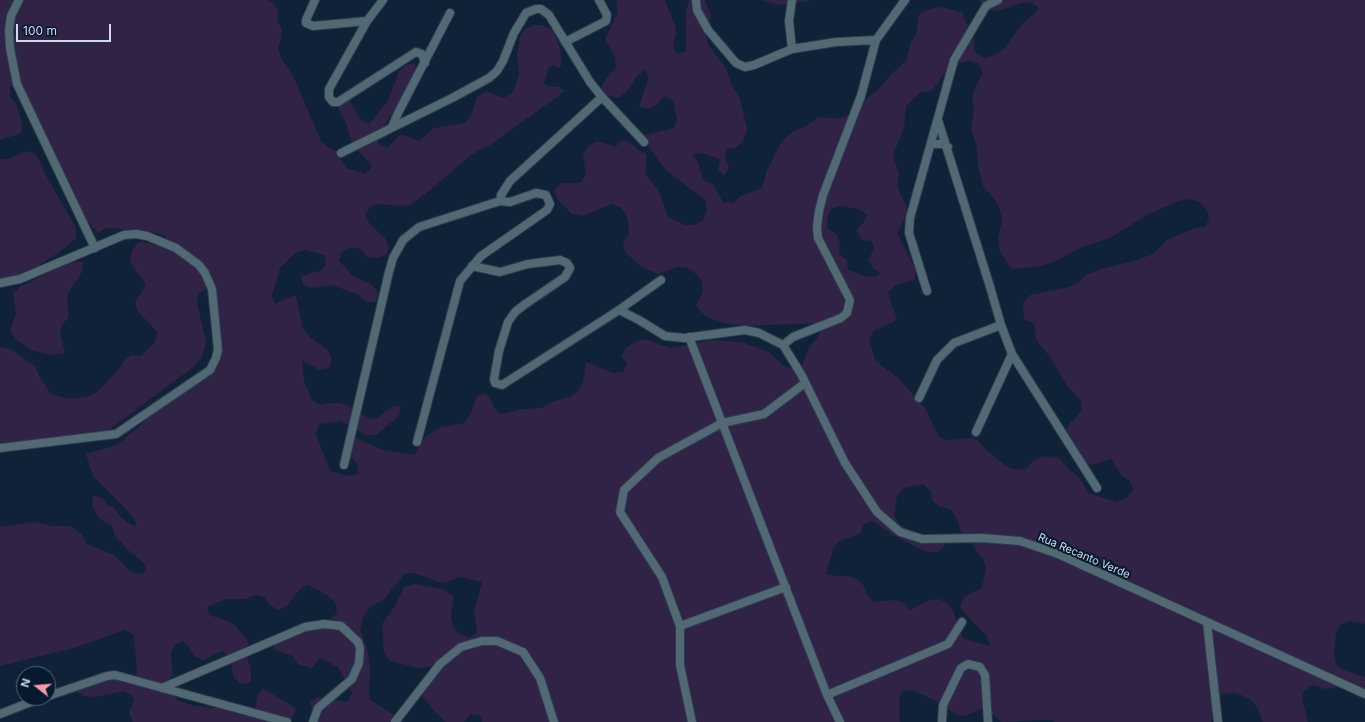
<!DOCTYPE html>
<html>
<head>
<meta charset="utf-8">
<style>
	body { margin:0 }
	#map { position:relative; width:1365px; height:722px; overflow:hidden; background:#0f2238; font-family:Inter,sans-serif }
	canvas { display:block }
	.north { position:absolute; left:16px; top:666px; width:40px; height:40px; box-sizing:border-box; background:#06192e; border:1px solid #566779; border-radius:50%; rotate:287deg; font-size:11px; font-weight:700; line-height:16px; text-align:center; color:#cfdbea }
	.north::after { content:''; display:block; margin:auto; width:14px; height:18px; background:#f49aa4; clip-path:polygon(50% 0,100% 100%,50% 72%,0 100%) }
	.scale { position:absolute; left:16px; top:24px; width:95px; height:18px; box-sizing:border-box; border:2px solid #cfdbea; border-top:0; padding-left:5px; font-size:12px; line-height:14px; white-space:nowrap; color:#cfdbea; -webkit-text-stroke:3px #06192e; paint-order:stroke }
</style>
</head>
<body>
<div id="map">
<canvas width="1365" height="722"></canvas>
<div class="north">N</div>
<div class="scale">100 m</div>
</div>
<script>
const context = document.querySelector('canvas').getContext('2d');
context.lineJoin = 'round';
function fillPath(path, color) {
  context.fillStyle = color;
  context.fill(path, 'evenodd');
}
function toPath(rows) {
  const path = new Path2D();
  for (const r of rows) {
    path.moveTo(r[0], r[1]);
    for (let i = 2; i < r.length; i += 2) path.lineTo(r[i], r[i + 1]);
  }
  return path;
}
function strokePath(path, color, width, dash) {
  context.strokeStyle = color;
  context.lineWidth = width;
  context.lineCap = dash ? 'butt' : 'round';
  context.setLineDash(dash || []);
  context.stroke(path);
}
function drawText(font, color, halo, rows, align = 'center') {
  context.font = font + ' Inter,sans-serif';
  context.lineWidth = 4;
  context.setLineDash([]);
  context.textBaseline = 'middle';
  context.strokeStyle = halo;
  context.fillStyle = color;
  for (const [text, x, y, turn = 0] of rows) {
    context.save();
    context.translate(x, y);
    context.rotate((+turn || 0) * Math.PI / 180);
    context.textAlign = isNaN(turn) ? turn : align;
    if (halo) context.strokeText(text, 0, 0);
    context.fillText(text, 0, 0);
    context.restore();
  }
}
fillPath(toPath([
	[0,0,268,0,272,2,278,11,277,21,282,29,281,39,278,48,281,58,293,76,321,141,328,147,337,152,347,168,365,174,372,166,352,144,347,125,333,98,342,96,350,101,360,119,369,124,388,101,399,72,406,65,415,63,416,73,402,99,379,133,378,143,387,148,401,134,419,141,434,128,464,123,471,116,477,97,486,91,503,98,512,94,519,75,517,55,520,37,525,29,534,25,542,25,551,29,556,37,560,49,562,64,559,68,554,65,549,67,544,83,548,86,559,87,564,90,557,97,490,145,472,154,434,187,410,205,400,206,379,204,370,207,365,216,370,224,385,238,389,247,386,255,376,258,367,257,361,249,351,247,341,252,339,261,353,276,372,285,378,293,376,302,366,302,359,295,332,285,312,288,303,285,301,276,320,271,326,264,324,255,305,250,295,253,280,268,272,296,275,304,292,296,296,296,303,329,310,337,328,350,332,359,329,368,319,370,302,360,304,381,312,400,321,405,330,403,340,403,359,410,366,417,375,419,391,407,401,405,399,416,376,435,366,435,340,421,319,424,316,434,330,471,349,476,359,474,357,464,344,450,347,440,356,438,383,450,415,455,425,437,441,427,464,423,470,415,477,396,486,393,492,401,494,408,501,414,523,409,542,408,554,401,571,397,579,390,583,382,586,362,613,373,623,372,627,363,621,356,626,348,635,342,644,339,671,348,711,340,742,342,769,352,783,365,792,369,802,365,810,346,817,338,821,330,813,323,748,326,727,324,709,318,701,312,696,305,703,292,702,281,696,274,688,268,677,267,658,274,640,266,625,252,623,242,629,234,628,224,626,214,620,207,611,204,583,216,572,214,558,200,554,191,561,183,580,183,586,175,583,155,588,146,597,141,615,147,622,140,631,143,638,150,647,154,645,174,658,189,668,217,685,225,695,225,704,219,707,210,705,200,665,169,647,145,644,135,674,128,677,119,673,100,664,96,658,104,649,109,639,107,648,79,646,70,638,75,626,92,619,98,600,93,603,83,616,67,615,57,605,39,618,12,616,0,665,0,675,25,676,34,673,44,676,53,686,52,686,12,689,0,705,0,711,16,706,34,708,44,726,68,732,87,739,95,747,129,743,141,736,148,726,149,725,159,729,168,724,176,718,169,720,159,701,153,692,155,698,161,704,181,713,184,723,202,733,203,741,196,762,188,767,171,781,142,793,131,801,129,819,117,838,119,848,115,854,107,878,90,891,74,906,61,911,42,916,34,919,14,928,10,937,7,947,8,963,13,966,23,972,29,974,39,974,51,984,58,993,56,1002,51,1023,23,1039,9,1036,5,1028,2,1021,3,998,11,990,10,978,0,1365,0,1365,624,1349,621,1340,625,1336,634,1334,654,1336,664,1343,670,1365,677,1365,694,1339,687,1325,689,1314,685,1304,690,1302,699,1308,722,1263,722,1258,709,1252,701,1244,696,1234,693,1223,694,1217,702,1211,722,1054,722,1053,720,1041,720,1001,722,992,714,982,709,964,716,955,714,938,702,912,690,902,691,899,700,900,722,482,722,481,716,471,714,464,722,446,722,435,712,422,696,424,686,439,672,438,663,429,667,419,668,390,661,384,653,382,624,395,606,404,587,415,584,445,590,454,597,451,617,453,627,460,634,469,638,477,632,474,612,482,582,461,577,442,583,414,573,404,574,385,598,368,609,363,618,360,630,367,648,370,668,369,699,394,715,402,722,317,722,310,703,317,697,348,702,352,693,338,667,320,658,312,668,298,664,292,656,274,649,272,639,299,628,308,622,329,620,337,613,335,602,327,595,309,585,300,589,288,605,278,610,270,605,264,597,255,595,246,599,225,599,207,607,209,615,228,621,236,626,248,642,248,662,251,667,251,682,242,684,234,678,230,658,222,651,203,660,194,656,190,648,183,641,174,645,171,654,173,675,165,684,177,700,195,706,224,709,244,716,254,716,257,697,262,688,296,708,293,717,288,722,133,722,129,712,134,700,131,695,124,691,95,697,85,696,76,692,76,683,93,679,96,675,104,676,132,685,137,676,135,646,134,635,125,630,77,647,0,666,0,527,34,522,53,526,71,526,82,535,87,544,114,555,129,570,137,574,146,572,144,563,128,550,115,536,112,526,104,522,97,515,92,506,93,496,103,498,108,506,114,507,118,514,127,522,135,526,137,524,127,510,93,476,86,454,114,446,123,440,199,375,206,368,216,350,212,308,207,289,198,293,197,303,206,342,204,351,200,360,192,368,117,424,99,436,5,448,0,454,0,347,10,349,35,366,39,376,51,394,69,399,90,396,99,390,119,369,124,361,131,355,141,356,155,342,157,332,138,311,135,302,146,285,130,261,132,251,138,242,160,244,166,236,157,233,136,233,118,228,107,228,98,233,85,219,77,199,25,97,19,89,10,86,10,96,16,104,22,123,22,133,0,140],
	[969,61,979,64,983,73,974,90,972,100,974,109,971,129,977,147,978,166,983,186,996,201,1000,210,1002,220,998,239,999,249,1011,269,1036,267,1054,262,1082,247,1110,238,1147,215,1178,201,1190,199,1199,202,1206,209,1209,218,1205,227,1195,228,1167,240,1153,254,1134,261,1104,268,1086,275,1079,282,1069,287,1030,295,1023,302,1024,319,1035,324,1035,334,1038,343,1051,358,1066,384,1081,401,1082,411,1069,424,1066,433,1073,451,1073,458,1091,465,1111,459,1122,476,1130,481,1133,490,1126,498,1116,502,1089,493,1078,476,1069,470,1059,458,1043,456,1033,461,1027,468,1017,470,1007,467,984,448,978,440,969,438,948,440,939,437,925,408,899,379,875,360,869,339,874,330,892,323,898,317,896,317,888,292,895,285,914,280,916,270,897,233,907,215,906,206,897,186,899,175,893,155,904,128,906,106,921,92,932,91,943,75,953,71,960,63],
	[840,206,859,209,868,215,863,223,856,230,862,240,872,241,874,250,868,259,873,268,880,273,877,276,867,277,848,270,847,260,839,254,840,244,837,234,828,229,827,218,831,209],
	[923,484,931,491,932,500,940,507,950,509,956,517,963,537,971,543,983,559,986,568,982,588,964,597,960,606,966,615,987,636,990,646,964,639,959,630,954,612,948,604,939,599,929,600,910,610,903,602,894,600,874,602,867,595,864,586,857,579,848,576,836,576,826,574,834,546,842,540,861,533,864,524,873,521,891,534,918,548,928,552,938,552,945,545,938,538,908,529,899,524,894,516,897,496,904,488],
	[759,0,812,0,780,5],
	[26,151,35,154,41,162,44,172,76,228,76,238,61,251,35,268,0,282,0,159,8,159],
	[73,261,83,262,82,272,71,288,67,297,69,317,62,325,60,334,65,352,62,354,53,355,33,351,16,339,10,331,16,313,13,294,20,286,29,283,45,273]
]), '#312346');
const minor = toPath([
	[19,0,11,16,9,31,10,48,17,84,95,248],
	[315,0,306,20,306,23,313,26,367,21],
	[383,0,367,21,329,89,329,97,333,102,338,102,416,52,422,54,425,63],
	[696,0,697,10,708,30,736,63,745,67,754,65,792,49,836,42,876,40],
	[792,0,789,21,792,49],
	[565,42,606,21,607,15,599,0],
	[938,120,991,290,1001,325,1012,354,1097,488],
	[392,127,398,113,450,13],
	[931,144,942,144,948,147],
	[341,153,454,97,489,78,497,71,503,61,514,33,526,13,536,9,541,9,549,15,590,82,602,97,644,142],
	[500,201,501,195,510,181,602,97],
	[472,266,500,272,528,264,560,260,567,263,570,268,565,277,524,305,515,312,508,322,499,351,494,379,495,383,502,385,619,310,661,280],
	[0,283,20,279,124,235,136,234,147,236,176,248,199,265,205,273,212,289,218,350,216,358,210,370,116,434,0,448],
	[927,291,909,233,910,218,954,60,986,6,998,0],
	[619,310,639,320,665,336,684,338,745,330,759,333,783,345,793,337,841,318,847,313,850,300,818,238,817,227,819,211,823,195,861,96,876,40,905,0],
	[689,337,827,695,840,722],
	[783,345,801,374,845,463,877,512,900,532,922,539,982,538,1020,541,1058,554,1365,694],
	[919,398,937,360,954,343,1001,325],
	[976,432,1012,354],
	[344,465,389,272,393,258,403,240,419,227,500,201,510,202,536,193,546,195,550,204,547,210,481,256,460,281,417,442],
	[1207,623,1218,722],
	[680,626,662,577,620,512,624,490,658,458,722,423,764,414,805,383],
	[162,688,305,627,324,624,341,626,358,642,360,648,359,663,352,679,318,708,313,722],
	[827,695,948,644,962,622],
	[48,696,107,676,115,675,287,722],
	[0,714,41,698],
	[395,722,440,664,461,647,482,641,497,641,523,652,540,678,554,722],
	[692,722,680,665,680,626,786,587],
	[942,722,943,705,961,668,968,664,980,667,985,675,988,722]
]);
strokePath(minor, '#2a3c51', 10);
strokePath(minor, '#526872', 8);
drawText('11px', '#cfdbea', '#06192e', [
	["Rua Recanto Verde",1084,556,23]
]);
</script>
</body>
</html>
